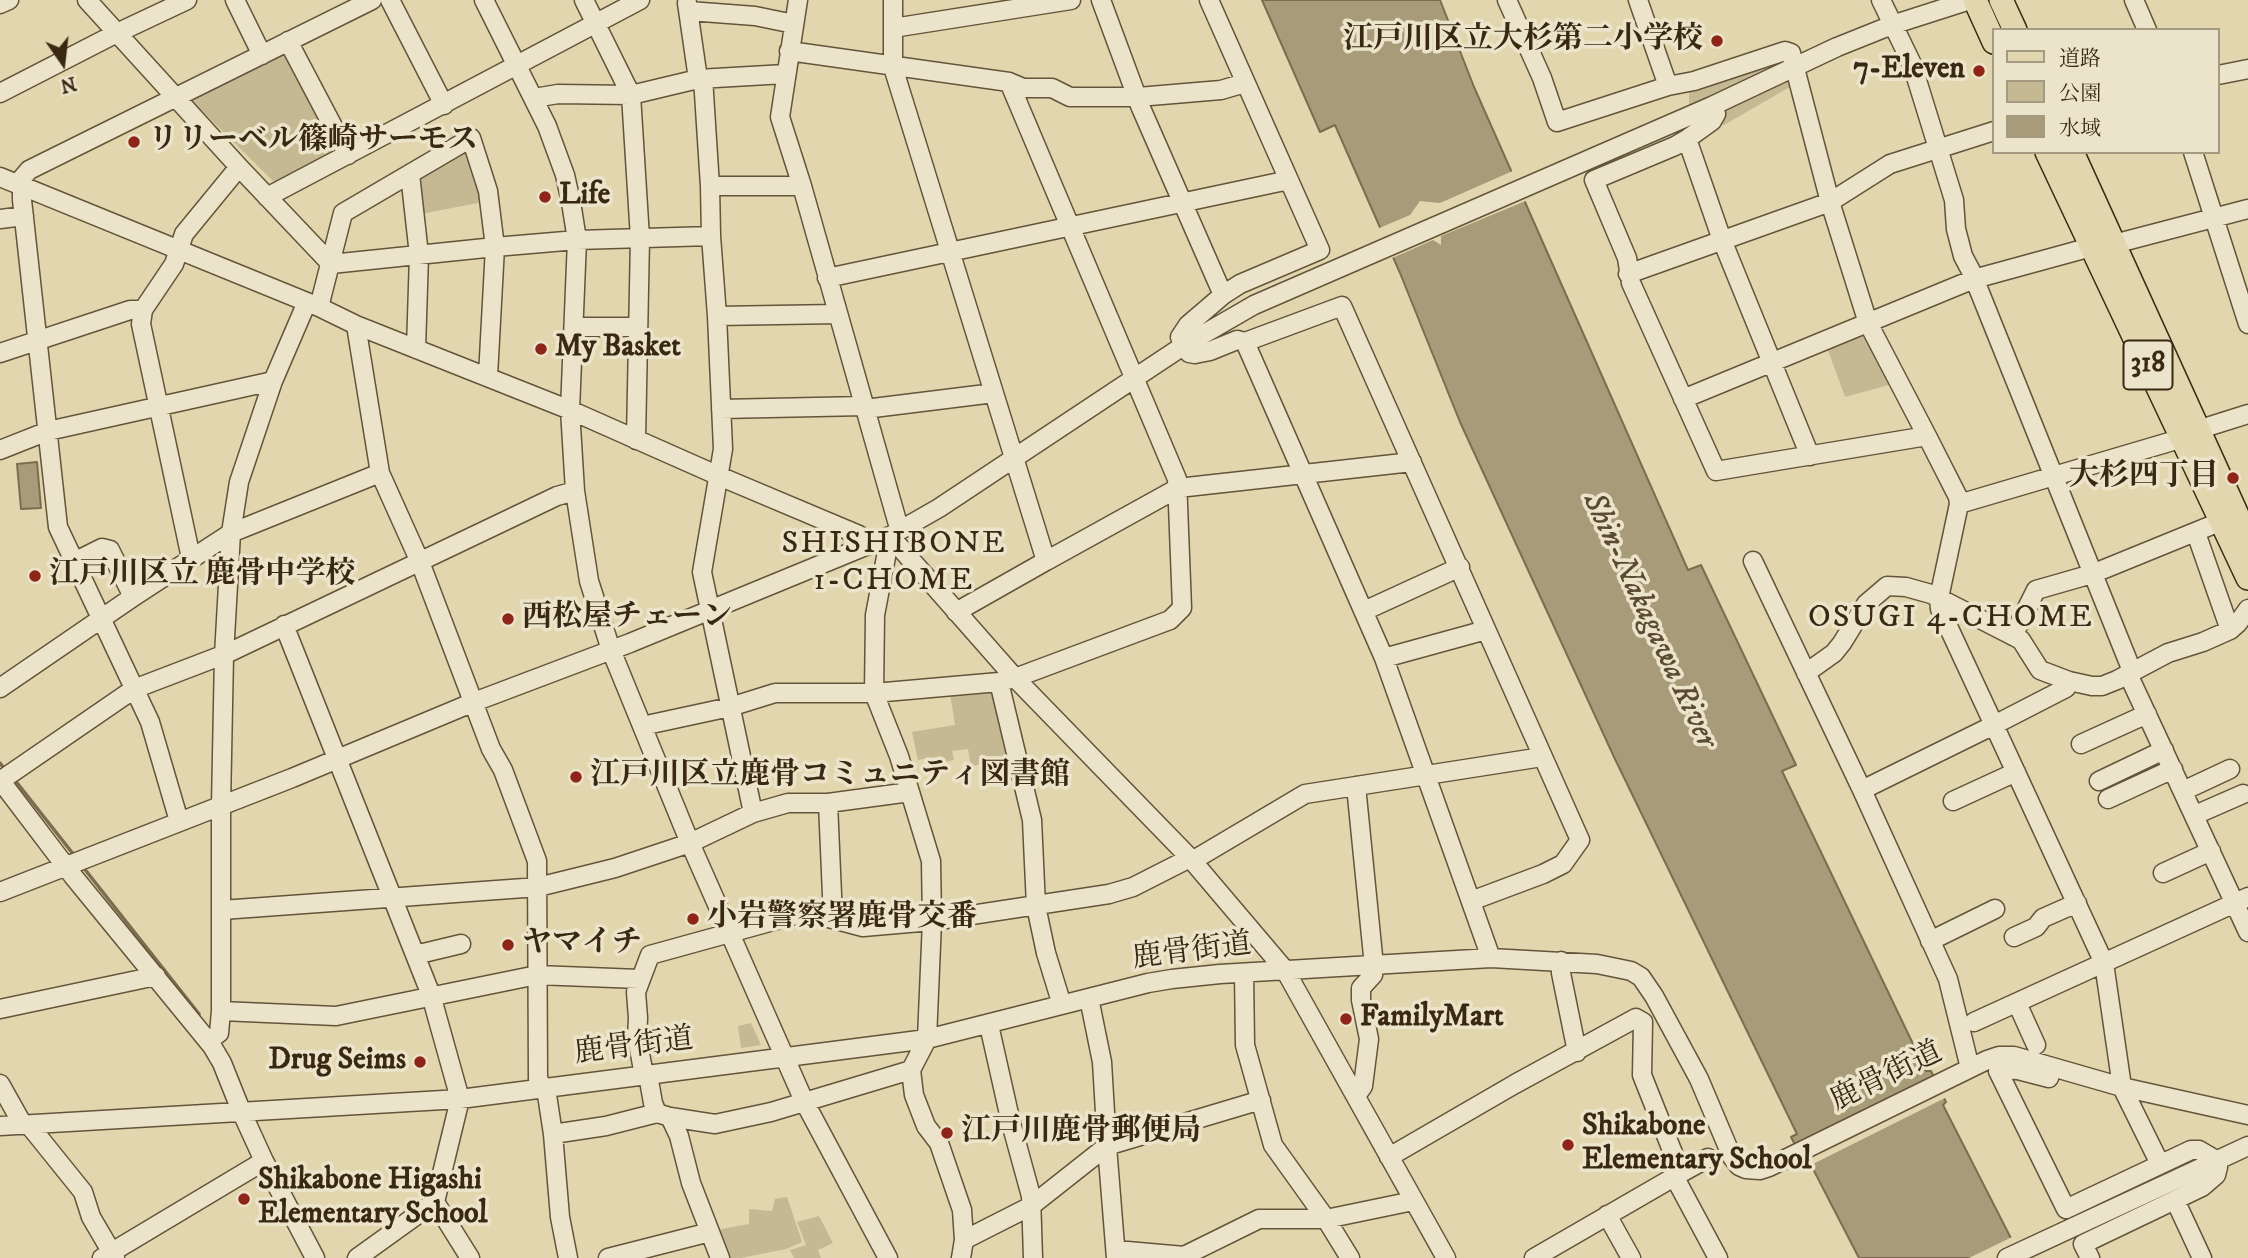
<!DOCTYPE html>
<html>
<head>
<meta charset="utf-8">
<style>
	body { margin:0 }
	#map { position:relative; width:2248px; height:1258px; overflow:hidden; background:#e1d6ad; font-family:"IM FELL DW Pica","Noto Serif JP",serif }
	canvas { display:block }
	.legend { position:absolute; left:1992px; top:28px; width:228px; height:126px; box-sizing:border-box; background:#ece4ca; border:2px solid #a49981; margin:0; padding:9px 12px; list-style:none; font-size:21px; color:#392913 }
	.legend li { display:flex; align-items:center; gap:14px; height:35px }
	.legend b { width:35px; border:2px solid #a49981 }
	.north { position:absolute; left:28px; top:28px; width:70px; height:70px; -webkit-text-stroke:5px #ece4ca; paint-order:stroke; rotate:166deg; font-size:19px; font-weight:700; line-height:28px; text-align:center; color:#392913 }
	.north::after { content:''; display:block; margin:auto; width:24px; height:32px; background:#392913; clip-path:polygon(50% 0,100% 100%,50% 72%,0 100%) }
</style>
</head>
<body>
<div id="map">
<canvas width="2248" height="1258"></canvas>
<ul class="legend">
<li><b style="height:9px;background:#e1d6ad"></b>道路</li>
<li><b style="height:19px;background:#c4b993"></b>公園</li>
<li><b style="height:19px;background:#a89b79"></b>水域</li>
</ul>
<div class="north">N</div>
</div>
<script>
const context = document.querySelector('canvas').getContext('2d');
context.lineJoin = 'round';
function fillPath(path, color) {
  context.fillStyle = color;
  context.fill(path, 'evenodd');
}
function toPath(rows) {
  const path = new Path2D();
  for (const r of rows) {
    path.moveTo(r[0], r[1]);
    for (let i = 2; i < r.length; i += 2) path.lineTo(r[i], r[i + 1]);
  }
  return path;
}
function strokePath(path, color, width, dash) {
  context.strokeStyle = color;
  context.lineWidth = width;
  context.lineCap = dash ? 'butt' : 'round';
  context.setLineDash(dash || []);
  context.stroke(path);
}
function drawText(font, color, halo, rows, align = 'center') {
  context.font = font + ' "IM FELL DW Pica","Noto Serif JP",serif';
  context.lineWidth = 7;
  context.setLineDash([]);
  context.textBaseline = 'middle';
  context.strokeStyle = halo;
  context.fillStyle = color;
  for (const [text, x, y, turn = 0] of rows) {
    context.save();
    context.translate(x, y);
    context.rotate((+turn || 0) * Math.PI / 180);
    context.textAlign = isNaN(turn) ? turn : align;
    if (halo) context.strokeText(text, 0, 0);
    context.fillText(text, 0, 0);
    context.restore();
  }
}
fillPath(toPath([
	[287,51,341,149,276,184,189,98],
	[1783,55,1789,64,1689,106,1689,86],
	[1790,79,1795,84,1724,125,1716,123,1725,107],
	[468,146,483,202,421,214,417,178],
	[1867,325,1896,383,1845,397,1825,342],
	[993,688,1013,759,971,766,968,749,952,751,954,760,934,764,932,757,918,760,912,732,955,725,950,693],
	[751,1023,761,1045,741,1048,738,1026],
	[787,1197,802,1242,786,1249,741,1258,728,1258,717,1230,749,1224,749,1209,772,1211,775,1199],
	[819,1216,833,1243,818,1250,821,1258,794,1258,790,1250,806,1245,797,1222]
]), '#c4b993');
const water = toPath([
	[1262,0,1440,0,1474,87,1688,570,1701,565,1796,765,1782,771,1926,1071,1931,1071,1946,1102,1943,1105,2021,1258,1859,1258,1812,1167,1807,1168,1791,1137,1797,1134,1614,757,1460,422,1400,273,1335,125,1320,132,1262,0],
	[37,462,41,508,21,509,17,464,37,462]
]);
fillPath(water, '#a89b79');
strokePath(water, '#7c6d50', 2);
fillPath(toPath([
	[1515,170,1528,200,1441,236,1441,245,1433,240,1390,259,1377,229,1410,215,1420,201,1440,203],
	[1938,1077,1947,1097,1803,1169,1793,1149],
	[2014,1236,2025,1258,1969,1258]
]), '#e1d6ad');
strokePath(toPath([
	[0,763,6,771],
	[14,779,74,855],
	[83,867,199,1014]
]), '#7c6d50', 3.5);
const minor = toPath([
	[87,0,239,167,331,264],
	[235,0,262,55],
	[390,0,444,105],
	[484,0,547,126,565,175,571,202,577,240,570,410,575,491,589,581,611,650,690,843,804,1101,888,1258],
	[584,0,631,95,640,238,636,440],
	[798,0,780,117,802,186,897,521,902,529],
	[893,0,893,67,1046,561,956,612],
	[1101,0,1141,108,1223,295,1188,325,1180,337,1183,346,1189,353,1195,354,1210,351,1237,340,1245,342,1384,658,1491,958],
	[1209,0,1320,250,1240,284,1223,295],
	[1507,0,1542,78,1557,122,1668,86,1694,81,1785,51,1791,53,1830,202,1868,323,1927,436,1958,497,1959,504,2183,438,2210,426,2248,414],
	[1638,0,1668,86],
	[1881,0,1912,64,1954,200,1956,229,1963,256,1972,273,2132,671],
	[2134,0,2147,30],
	[687,3,698,79],
	[0,4,9,0],
	[689,11,755,16,794,24],
	[893,28,1071,0],
	[288,41,348,155],
	[789,51,1009,82,1023,88,1052,88,1070,97,1138,97,1221,90,1245,83],
	[2218,75,2248,69],
	[703,78,710,186,711,236,717,316,723,449,702,572,753,813],
	[0,93,117,33,187,0],
	[534,98,558,94,631,95,698,79,785,74],
	[1712,106,1716,114,1712,121,1687,139,1675,146,1594,180,1627,258,1631,283,1716,471,1927,436],
	[1687,139,1722,240,1810,456],
	[2193,152,2248,324],
	[410,174,419,255,416,349],
	[0,177,319,307,356,325,570,410,719,476,859,535,867,546],
	[17,184,29,170,372,0],
	[22,186,22,200,58,527,150,722,179,821],
	[710,186,802,186],
	[267,197,640,0],
	[0,219,24,216],
	[2114,244,2248,209],
	[331,264,495,247,488,376],
	[1628,274,1830,202,1890,164,1994,131],
	[827,278,1289,180],
	[319,307,343,213,471,138,488,191,495,247,577,240,711,236],
	[717,316,837,314],
	[356,325,380,473,420,562,491,749,503,770,537,861,538,1079,547,1095,553,1134,560,1217,568,1258],
	[574,327,638,327],
	[1245,342,1342,306,1580,840,1563,864,1543,874,1471,901],
	[0,353,130,310,143,310],
	[1683,399,1974,279,2091,247],
	[721,409,864,406],
	[865,409,994,393],
	[0,450,48,431,273,381],
	[2196,533,2230,630],
	[890,536,1015,678,1190,858,1285,970,1446,1258],
	[890,536,875,615,874,693,899,756,931,861,932,921,927,1039,911,1070,914,1095,926,1126,939,1143,962,1210,964,1240],
	[191,558,141,324,143,310,174,264,184,234,239,167],
	[1046,561,1178,488,1412,462],
	[1753,561,1862,790,1948,979,1970,1068],
	[74,562,102,548,110,550,133,597],
	[1364,611,1460,567],
	[284,625,431,995,460,1099,435,1202,470,1258],
	[2013,636,2036,590,2092,574,2222,521],
	[1384,658,1486,630],
	[1806,673,1834,653,1842,643,1866,604,1887,586,1906,587,1931,594,2021,640,2040,670,2069,681,2092,686,2102,686,2117,680,2168,653,2203,642,2230,630,2238,623,2248,609],
	[2128,674,2248,932],
	[2069,681,2066,688,1994,725,2104,963,2122,1087,2160,1164],
	[999,682,1032,820,1036,906,1046,953,1062,1005],
	[0,688,133,597,231,533,380,473],
	[642,726,730,707,775,693,874,693,999,682,1015,678,1170,620,1182,608,1177,479,1009,82],
	[2081,744,2147,714],
	[0,780,73,876,212,1046,222,1063,242,1113,264,1161,315,1258],
	[0,781,134,689,228,653,509,519,557,496,575,491],
	[2099,781,2164,750],
	[1862,790,1994,725,1940,609,1939,598,1959,504],
	[2183,791,2230,769],
	[2108,799,2173,769],
	[1953,801,2016,772],
	[828,803,833,918],
	[2195,815,2243,794],
	[1192,861,1305,794,1542,757],
	[2163,873,2211,851],
	[0,892,292,778,474,702,630,643,890,536,939,508,1183,346,1254,305,1712,106,1837,47,1892,25,1970,0],
	[222,910,538,887,615,868,690,843,753,813,788,803,828,803,910,792],
	[2014,937,2036,927,2043,918,2077,903],
	[1930,941,1995,909],
	[415,955,461,944],
	[1561,961,1561,973,1577,1052],
	[1244,973,1245,1045,1273,1145,1326,1219,1350,1258],
	[1089,998,1102,1062,1107,1146,1116,1258],
	[2017,1003,2036,1045],
	[0,1009,156,976],
	[221,1011,336,1016,537,975,639,979],
	[1974,1022,2248,897],
	[989,1025,1011,1123,1031,1196,1033,1258],
	[208,1041,219,1033,221,1011,221,806,224,655,231,533,239,482,273,381,307,302],
	[644,1075,637,1038,638,1018,636,992,650,955,806,912,863,927,932,921,1109,894,1133,887,1190,858],
	[648,1075,653,1103,657,1113,670,1117,679,1136,691,1183,720,1258],
	[2049,1078,2018,1070,2006,1069,1998,1071,2066,1209,2191,1150,2199,1150,2216,1160,2218,1167,2216,1175,2202,1187,2083,1244,2090,1258],
	[0,1084,23,1125],
	[1356,1096,1363,1086,1369,1039,1361,1000,1361,988,1373,975,1374,966,1356,786],
	[670,1117,715,1124,771,1112,911,1070],
	[29,1125,83,1192,91,1217,115,1258],
	[0,1126,460,1099,927,1039,1148,983,1172,979,1220,974,1491,958,1597,964,1631,971,1641,977,1654,996,1699,1079,1732,1157,1739,1166,1746,1169,1760,1170,1769,1167,1987,1060,1999,1056,2014,1056,2122,1087,2248,1115],
	[553,1134,606,1126,657,1113],
	[1389,1157,1515,1084,1636,1018,1643,1022,1642,1075,1681,1173,1534,1258],
	[1681,1173,1708,1158],
	[1674,1176,1718,1258],
	[2175,1200,2202,1258],
	[1607,1215,1631,1258],
	[1116,1250,1184,1256,1259,1219,1326,1219,1413,1201],
	[102,1258,264,1161],
	[357,1258,435,1202],
	[608,1258,710,1232],
	[961,1258,964,1240,1031,1206,1107,1146,1261,1100],
	[2007,1258,2248,1146]
]);
const major = toPath([
	[1975,0,1994,42],
	[2001,0,2015,30],
	[2047,152,2248,578],
	[2072,152,2248,539]
]);
strokePath(minor, '#63543a', 21);
strokePath(major, '#392913', 26);
strokePath(minor, '#ece4ca', 18);
strokePath(major, '#e1d6ad', 23);
for (const [x, y, r, color] of [
	[1717,41,7,"#8f2418"],
	[1979,71,7,"#8f2418"],
	[134,142,7,"#8f2418"],
	[545,197,7,"#8f2418"],
	[541,349,7,"#8f2418"],
	[2233,478,7,"#8f2418"],
	[35,576,7,"#8f2418"],
	[508,619,7,"#8f2418"],
	[576,777,7,"#8f2418"],
	[693,919,7,"#8f2418"],
	[508,945,7,"#8f2418"],
	[1346,1019,7,"#8f2418"],
	[420,1062,7,"#8f2418"],
	[947,1133,7,"#8f2418"],
	[1568,1145,7,"#8f2418"],
	[244,1199,7,"#8f2418"]
]) {
  const dot = new Path2D();
  dot.arc(x, y, r, 0, 2 * Math.PI);
  context.fillStyle = color;
  context.fill(dot);
  strokePath(dot, '#ece4ca', 2.5);
}
for (const [x, y, w] of [
	[2148,365,49]
]) {
  const box = new Path2D();
  box.roundRect(x - w / 2, y - 24.5, w, 49, 5);
  context.fillStyle = '#ece4ca';
  context.fill(box);
  strokePath(box, '#392913', 2);
}
drawText('bold 28px', '#392913', null, [
	["318",2148,365]
]);
drawText('bold 30px', '#392913', '#ece4ca', [
	["江戸川区立大杉第二小学校",1703,41,"right"],
	["7-Eleven",1965,71,"right"],
	["リリーベル篠崎サーモス",148,142],
	["Life",559,197],
	["My Basket",555,349],
	["大杉四丁目",2219,478,"right"],
	["江戸川区立 鹿骨中学校",49,576],
	["西松屋チェーン",522,619],
	["江戸川区立鹿骨コミュニティ図書館",590,777],
	["小岩警察署鹿骨交番",707,919],
	["ヤマイチ",522,945],
	["FamilyMart",1360,1019],
	["Drug Seims",406,1062,"right"],
	["Shikabone",1582,1128],
	["Elementary School",1582,1162],
	["江戸川鹿骨郵便局",961,1133],
	["Shikabone Higashi",258,1182],
	["Elementary School",258,1216]
], 'left');
drawText('30px', '#392913', '#ece4ca', [
	["鹿骨街道",1192,953,-7],
	["鹿骨街道",634,1048,-7],
	["鹿骨街道",1887,1078,-26]
]);
context.letterSpacing = '2px';
drawText('32px', '#392913', '#ece4ca', [
	["SHISHIBONE",894,545],
	["1-CHOME",894,582],
	["OSUGI 4-CHOME",1951,619]
]);
context.letterSpacing = '0px';
drawText('italic 32px', '#5a4b32', '#ece4ca', [
	["Shin-Nakagawa River",1648,621,65]
]);
</script>
</body>
</html>
